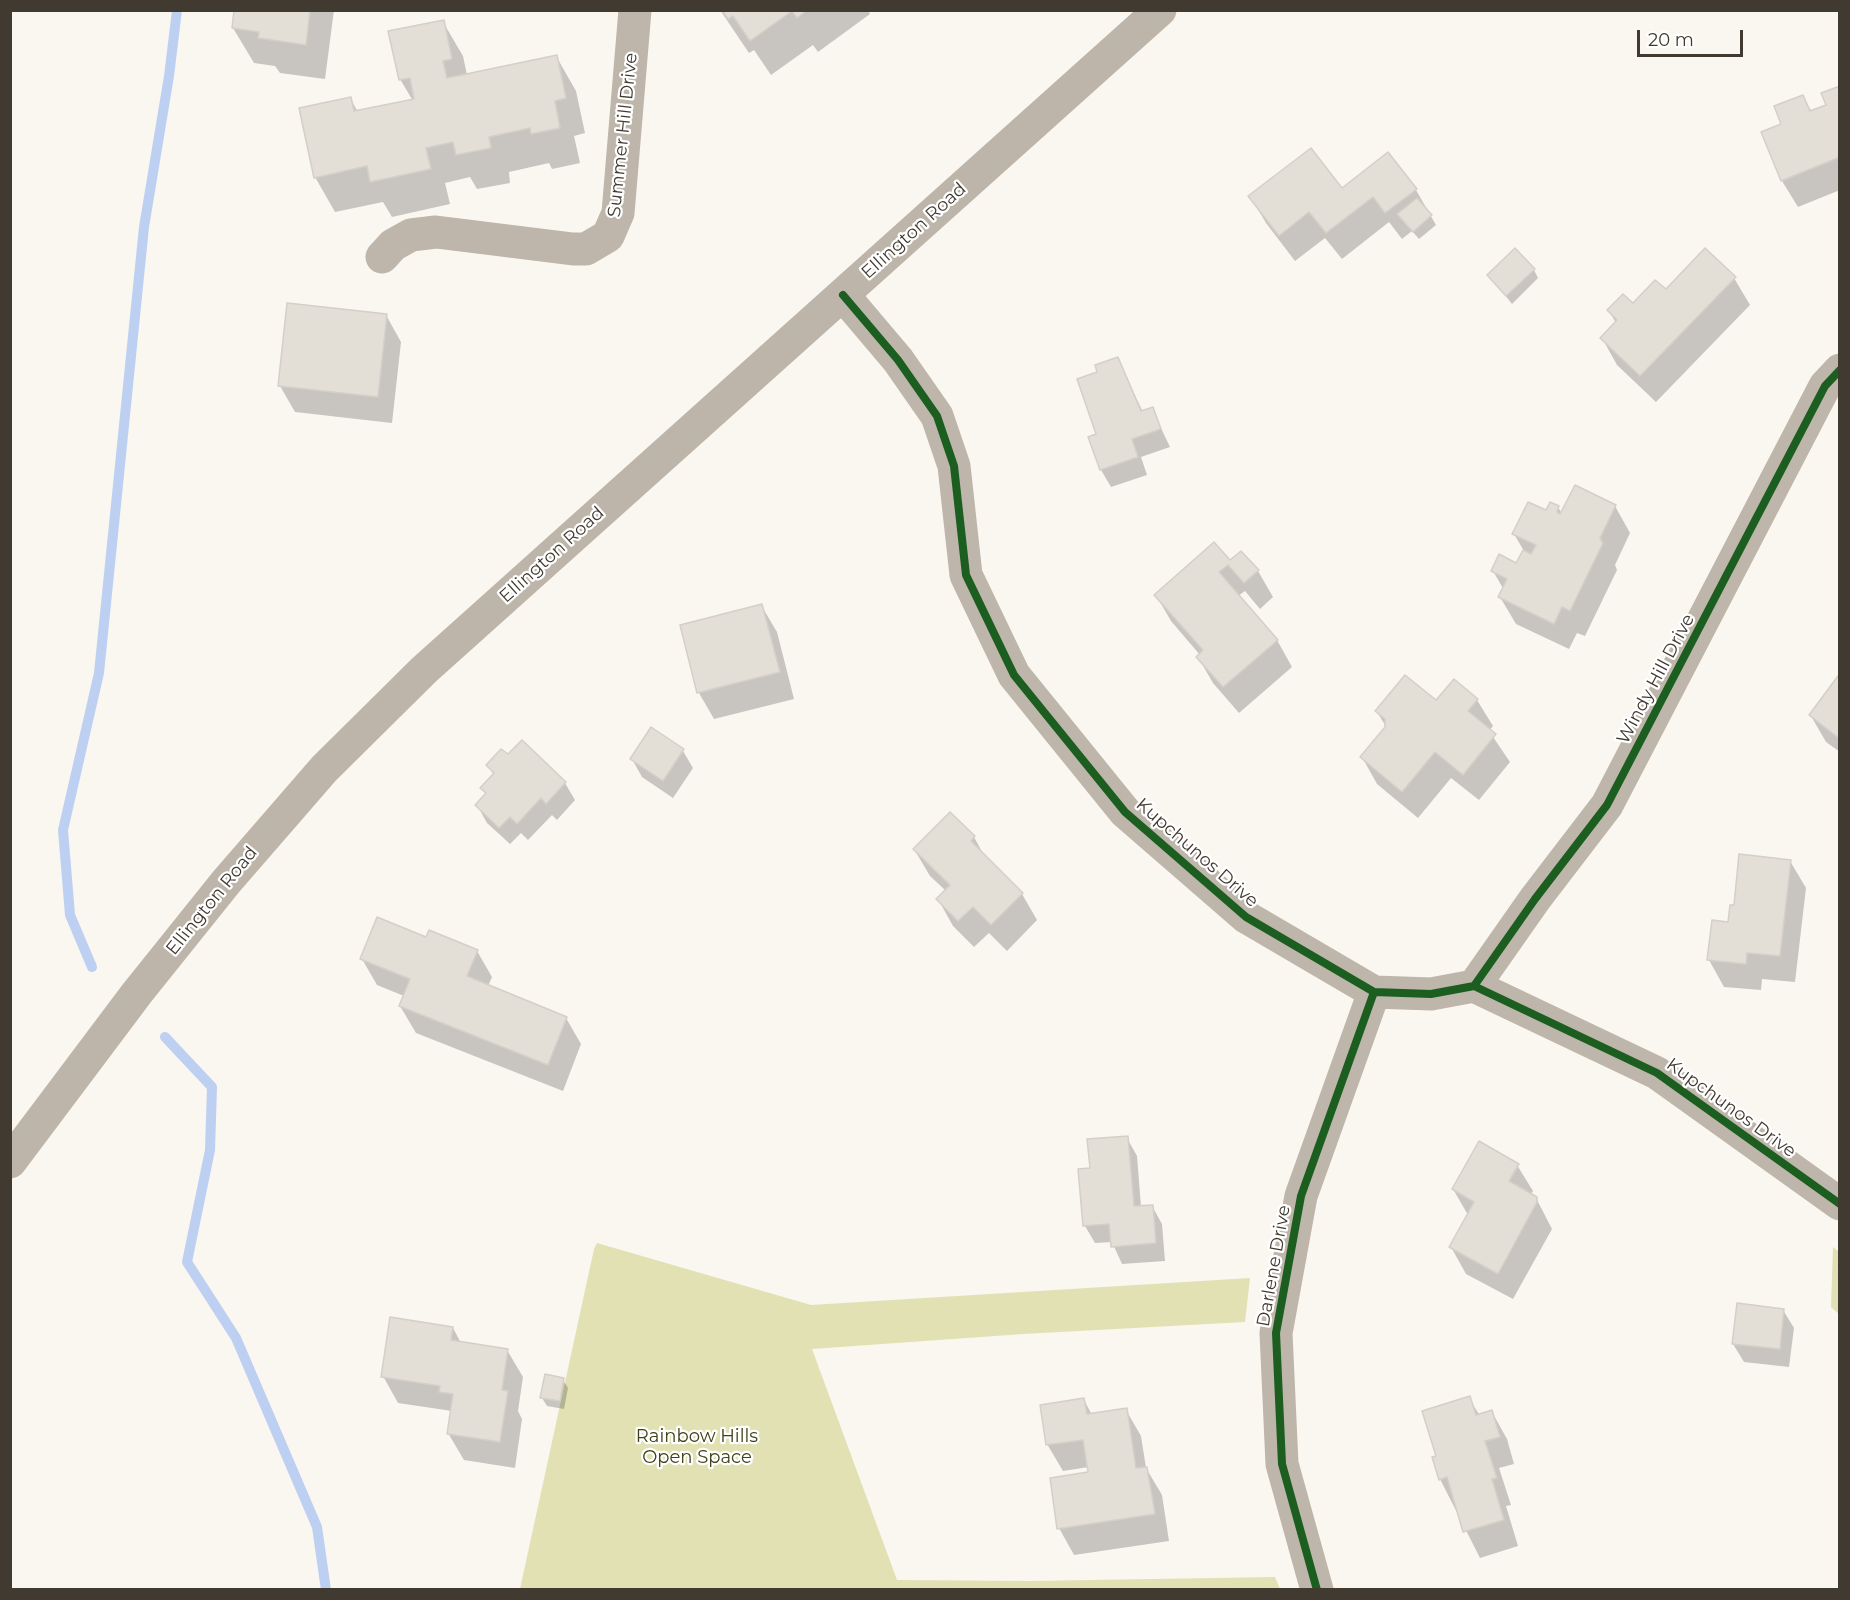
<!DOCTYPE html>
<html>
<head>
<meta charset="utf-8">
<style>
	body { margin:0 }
	#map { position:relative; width:1850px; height:1600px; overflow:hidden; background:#faf6f0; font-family:Montserrat,sans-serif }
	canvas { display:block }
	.frame { position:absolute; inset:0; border:12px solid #403a31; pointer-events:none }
	.scale { position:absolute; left:1637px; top:30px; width:106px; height:27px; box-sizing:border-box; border:3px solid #403a31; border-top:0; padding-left:8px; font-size:18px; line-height:21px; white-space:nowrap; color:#403a31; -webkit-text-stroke:4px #fff; paint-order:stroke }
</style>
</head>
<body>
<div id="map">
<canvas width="1850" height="1600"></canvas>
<div class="frame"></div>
<div class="scale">20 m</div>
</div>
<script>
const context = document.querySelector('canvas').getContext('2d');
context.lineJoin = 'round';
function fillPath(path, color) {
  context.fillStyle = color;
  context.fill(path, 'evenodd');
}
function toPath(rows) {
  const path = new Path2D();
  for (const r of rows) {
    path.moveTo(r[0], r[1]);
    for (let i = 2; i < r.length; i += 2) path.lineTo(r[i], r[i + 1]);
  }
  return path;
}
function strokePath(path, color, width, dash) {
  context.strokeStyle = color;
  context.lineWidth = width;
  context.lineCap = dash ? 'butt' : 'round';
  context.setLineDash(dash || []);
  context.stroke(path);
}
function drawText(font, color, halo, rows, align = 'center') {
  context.font = font + ' Montserrat,sans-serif';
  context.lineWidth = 4.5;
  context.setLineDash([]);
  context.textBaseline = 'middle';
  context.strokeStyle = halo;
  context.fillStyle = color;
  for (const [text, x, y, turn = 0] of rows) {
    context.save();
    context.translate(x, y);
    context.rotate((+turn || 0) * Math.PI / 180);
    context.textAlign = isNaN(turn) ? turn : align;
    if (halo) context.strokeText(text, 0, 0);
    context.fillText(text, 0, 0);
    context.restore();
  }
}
fillPath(toPath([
	[597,1243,811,1305,1250,1278,1245,1322,1023,1334,812,1349,897,1580,1031,1581,1275,1577,1280,1589,520,1589,594,1249],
	[1833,1247,1839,1252,1839,1314,1831,1307]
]), '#e1e1b4');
fillPath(toPath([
	[236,10,334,10,325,79,280,73,275,66,254,63,233,28],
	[720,10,868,10,870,14,818,52,813,45,771,75,754,50,749,53],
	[443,22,463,56,467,75,556,56,576,91,585,133,574,136,580,163,552,169,549,163,509,172,510,183,477,189,470,177,445,183,450,204,392,217,383,202,335,212,315,177,350,98,358,112,413,101,400,79],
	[1840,87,1840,190,1798,207,1782,181,1763,133,1783,125,1803,97,1812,112,1828,105],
	[1388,154,1416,190,1436,225,1419,239,1412,231,1402,239,1389,222,1342,259,1325,238,1295,261,1266,223,1250,196,1342,190],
	[1534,270,1538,278,1512,304,1489,275],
	[1734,278,1750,305,1656,402,1617,365,1602,338,1616,323,1609,311,1633,305,1666,292],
	[386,315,401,342,392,423,295,412,280,386],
	[1117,358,1143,412,1152,409,1170,447,1141,457,1147,475,1111,487,1101,470,1090,438,1098,435,1099,373],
	[1615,506,1630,533,1615,565,1617,570,1585,636,1577,633,1569,649,1516,624,1500,597,1504,590,1493,571,1517,565,1524,551,1514,534,1558,507,1562,514],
	[1230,562,1258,571,1273,597,1260,609,1245,591,1238,596,1277,640,1292,667,1239,713,1213,683,1198,657,1200,655,1171,621,1156,595],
	[761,605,777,632,794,699,714,719,699,693,681,626],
	[1840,678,1840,752,1826,742,1811,716],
	[1477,700,1493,726,1489,731,1510,762,1479,800,1451,778,1418,818,1377,784,1362,757,1387,728,1377,712],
	[652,730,683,751,693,768,673,798,642,777,632,759],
	[508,757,565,783,575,800,557,820,552,815,528,840,521,833,510,844,487,823,477,805,486,795,482,788,494,775,488,765],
	[974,837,986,859,1022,894,1037,920,1007,951,989,933,974,947,953,926,938,899,946,891,930,876,914,849],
	[1790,861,1806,888,1795,982,1762,979,1761,990,1724,987,1709,960,1735,907],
	[477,951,492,977,488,986,566,1018,581,1044,563,1091,416,1033,400,1006,404,996,377,985,362,959],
	[1127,1138,1137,1156,1141,1207,1152,1206,1162,1224,1165,1261,1122,1264,1112,1242,1095,1243,1085,1226,1092,1169],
	[1517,1165,1533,1191,1531,1195,1536,1198,1552,1229,1513,1299,1466,1274,1451,1247,1468,1215,1453,1189],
	[1783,1310,1794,1328,1789,1367,1744,1362,1733,1344],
	[453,1328,461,1343,507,1350,523,1377,518,1411,522,1419,515,1468,464,1460,448,1433,452,1411,398,1403,383,1376],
	[563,1380,568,1388,564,1409,547,1406,542,1398],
	[1469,1398,1480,1416,1492,1412,1507,1439,1514,1464,1499,1468,1511,1505,1506,1506,1518,1546,1480,1558,1440,1479,1438,1457],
	[1084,1400,1092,1415,1126,1410,1141,1436,1146,1468,1162,1495,1169,1541,1074,1555,1059,1528,1090,1473,1089,1467,1063,1471,1047,1444]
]), '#0003');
strokePath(toPath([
	[92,967,70,915,63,830,99,673,144,227,169,76,177,10],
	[165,1037,212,1087,210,1150,187,1262,236,1338,317,1527,326,1590]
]), '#bed0f1', 10);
const building = toPath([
	[234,10,310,10,306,45,258,38,259,32,232,28,234,10],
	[722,10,807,10,797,18,792,11,750,41,733,16,728,19,722,10],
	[444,20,452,59,443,61,447,78,557,55,566,98,555,101,560,128,531,134,530,128,489,137,491,148,456,155,453,142,426,148,431,169,370,182,367,166,314,178,299,108,351,97,354,111,414,99,410,78,399,80,388,31,444,20],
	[1840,86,1840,157,1781,181,1761,132,1781,124,1774,106,1803,95,1810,111,1826,105,1821,93,1840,86],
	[1311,148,1342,188,1388,152,1417,189,1385,213,1373,197,1326,233,1309,212,1279,236,1248,196,1311,148],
	[1417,198,1432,215,1413,232,1397,214,1417,198],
	[1515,248,1535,269,1506,296,1487,275,1515,248],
	[1705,248,1736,277,1640,376,1600,338,1617,320,1607,310,1623,294,1633,303,1655,280,1666,289,1705,248],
	[287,303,387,314,378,397,278,386,287,303],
	[1118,357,1141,411,1153,407,1161,429,1132,439,1138,457,1100,470,1088,437,1096,434,1077,379,1097,372,1095,365,1118,357],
	[1575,485,1616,505,1600,538,1603,543,1570,611,1562,607,1554,624,1498,597,1507,579,1491,571,1499,554,1516,563,1523,550,1531,554,1536,545,1512,534,1528,502,1546,510,1550,502,1559,506,1557,512,1560,514,1575,485],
	[1214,542,1230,560,1241,551,1259,570,1244,583,1228,565,1219,572,1278,640,1223,687,1196,657,1203,650,1154,595,1214,542],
	[762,604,780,672,697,693,680,625,762,604],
	[1405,675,1436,700,1454,679,1478,699,1468,711,1496,734,1463,775,1435,752,1402,792,1360,757,1385,727,1385,719,1375,711,1405,675],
	[1838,676,1840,676,1840,739,1809,715,1838,676],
	[651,727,684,749,663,781,630,759,651,727],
	[522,740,566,782,546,804,541,798,517,824,510,817,499,828,475,805,486,793,480,788,494,773,486,765,501,749,508,754,522,740],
	[950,812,975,836,971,841,1023,893,991,925,973,907,958,921,936,899,950,885,913,849,950,812],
	[1739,854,1791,860,1780,956,1747,953,1746,964,1707,960,1712,920,1728,922,1730,905,1734,905,1739,854],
	[377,917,426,937,429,930,478,950,467,976,567,1017,548,1065,399,1006,410,979,360,959,377,917],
	[1128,1136,1134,1206,1153,1205,1156,1243,1111,1247,1109,1224,1083,1226,1078,1169,1090,1168,1087,1139,1128,1136],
	[1479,1141,1519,1164,1509,1181,1537,1197,1537,1202,1498,1274,1449,1247,1474,1202,1452,1189,1479,1141],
	[1737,1303,1784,1309,1780,1349,1732,1344,1737,1303],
	[390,1317,453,1327,451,1340,508,1349,502,1390,508,1391,500,1442,447,1434,453,1394,439,1392,440,1386,381,1377,390,1317],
	[545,1374,564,1378,560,1401,540,1398,545,1374],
	[1470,1396,1476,1415,1492,1410,1500,1437,1485,1441,1497,1478,1492,1479,1504,1520,1463,1532,1447,1477,1439,1480,1432,1457,1436,1456,1422,1411,1470,1396],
	[1084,1398,1087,1414,1127,1408,1136,1468,1147,1467,1155,1514,1057,1529,1050,1478,1088,1472,1083,1440,1046,1445,1040,1405,1084,1398]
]);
fillPath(building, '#e3ded6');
strokePath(building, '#d4cfc8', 1.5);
strokePath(toPath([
	[382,257,393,245,411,235,436,232,573,249,586,249,608,236,618,213,635,10],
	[843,295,898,360,937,416,954,466,966,575,1014,675,1125,812,1246,917,1374,992,1431,994,1474,986,1657,1073,1840,1204],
	[1474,986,1535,899,1607,805,1825,386,1840,370],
	[1317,1590,1282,1464,1276,1333,1301,1196,1374,992]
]), '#beb5ab', 33);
strokePath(toPath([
	[10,1162,137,993,226,882,324,769,424,670,1160,10]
]), '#bdb5a9', 33);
strokePath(toPath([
	[843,295,898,360,937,416,954,466,966,575,1014,675,1125,812,1246,917,1374,992,1431,994,1474,986,1657,1073,1840,1204],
	[1474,986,1535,899,1607,805,1825,386,1840,370],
	[1317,1590,1282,1464,1276,1333,1301,1196,1374,992]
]), '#1b5e20', 8);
drawText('18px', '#403a31', '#fff', [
	["Summer Hill Drive",623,135,-84],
	["Ellington Road",914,231,-42],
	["Ellington Road",552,555,-42],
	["Windy Hill Drive",1656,679,-62],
	["Kupchunos Drive",1197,853,41],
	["Ellington Road",212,901,-51],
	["Kupchunos Drive",1731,1108,36],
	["Darlene Drive",1274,1266,-80]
]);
drawText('18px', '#404116', '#fff', [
	["Rainbow Hills",697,1437],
	["Open Space",697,1458]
]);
</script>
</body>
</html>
